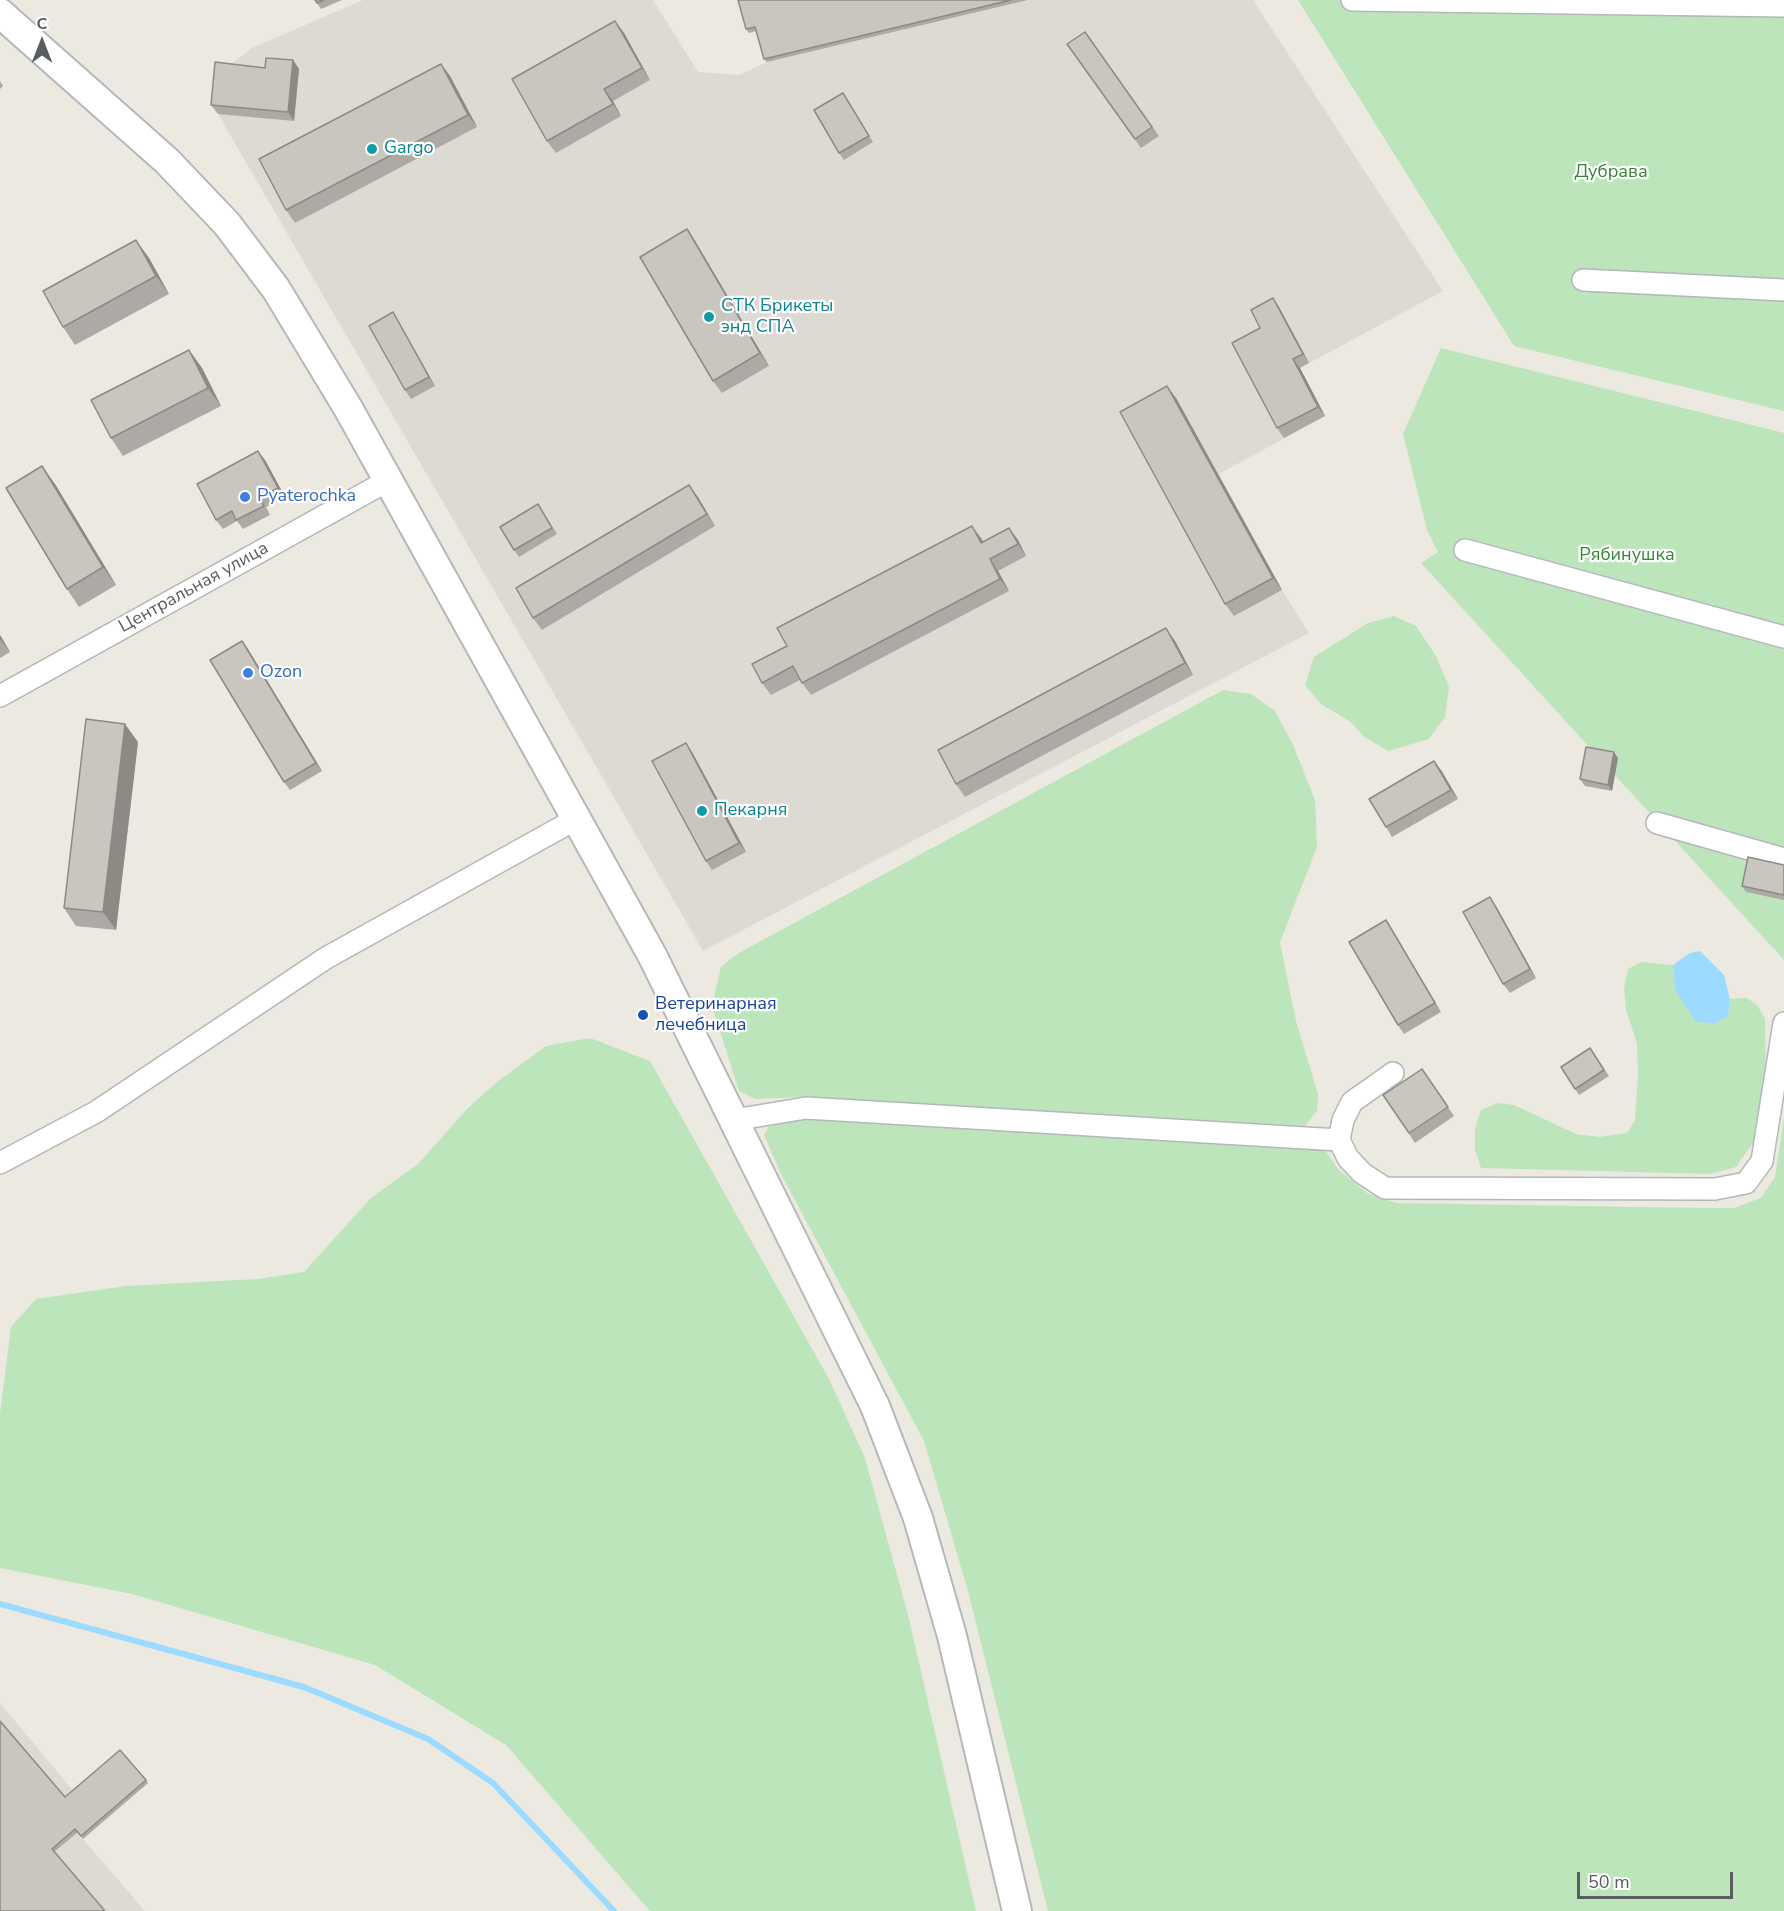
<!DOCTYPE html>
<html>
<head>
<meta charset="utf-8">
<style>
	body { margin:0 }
	#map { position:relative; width:1784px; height:1911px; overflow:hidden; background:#ece9e0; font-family:"Nunito Sans",sans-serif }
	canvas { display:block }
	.north { position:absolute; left:12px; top:12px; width:60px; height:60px; -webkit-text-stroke:4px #fff; paint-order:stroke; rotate:0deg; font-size:16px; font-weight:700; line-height:24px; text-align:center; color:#595d61 }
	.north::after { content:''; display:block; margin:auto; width:21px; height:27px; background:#595d61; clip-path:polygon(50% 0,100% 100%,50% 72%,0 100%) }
	.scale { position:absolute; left:1577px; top:1872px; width:156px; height:27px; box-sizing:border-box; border:3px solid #595d61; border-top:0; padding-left:8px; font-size:18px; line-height:21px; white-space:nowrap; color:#595d61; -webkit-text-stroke:4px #fff; paint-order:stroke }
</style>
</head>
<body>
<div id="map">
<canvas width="1784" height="1911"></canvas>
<div class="north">С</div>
<div class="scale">50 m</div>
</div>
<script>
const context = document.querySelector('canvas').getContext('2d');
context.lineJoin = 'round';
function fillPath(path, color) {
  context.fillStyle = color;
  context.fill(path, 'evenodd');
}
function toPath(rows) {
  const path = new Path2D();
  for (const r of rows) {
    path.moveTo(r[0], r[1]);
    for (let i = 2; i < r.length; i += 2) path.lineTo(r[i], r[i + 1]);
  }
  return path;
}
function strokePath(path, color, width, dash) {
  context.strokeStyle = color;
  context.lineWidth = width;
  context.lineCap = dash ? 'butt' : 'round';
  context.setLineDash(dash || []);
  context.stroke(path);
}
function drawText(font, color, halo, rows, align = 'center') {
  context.font = font + ' "Nunito Sans",sans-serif';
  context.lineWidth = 4.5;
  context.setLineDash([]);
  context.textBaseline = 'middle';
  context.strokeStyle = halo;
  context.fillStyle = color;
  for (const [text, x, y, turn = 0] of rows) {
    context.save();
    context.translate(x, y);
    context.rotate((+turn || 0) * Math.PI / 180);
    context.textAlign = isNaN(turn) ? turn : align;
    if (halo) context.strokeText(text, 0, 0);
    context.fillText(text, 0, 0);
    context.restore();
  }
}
fillPath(toPath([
	[363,0,653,0,698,72,740,75,767,62,1028,0,1253,0,1443,291,1300,368,1325,416,1219,474,1282,590,1309,633,703,951,218,114,221,72,252,48],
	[0,1703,75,1793,122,1753,148,1783,83,1839,145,1911,0,1911]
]), '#dddad4');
fillPath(toPath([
	[1298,0,1784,0,1784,411,1514,346],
	[1441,348,1784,433,1784,960,1421,563,1438,552,1427,530,1403,434],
	[1394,616,1416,626,1436,656,1449,687,1445,717,1429,739,1388,751,1363,736,1351,722,1321,704,1305,685,1314,657,1368,623],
	[1223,690,1251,694,1275,711,1293,745,1315,800,1317,847,1280,942,1296,1021,1318,1094,1317,1111,1305,1126,804,1097,755,1099,739,1091,712,1006,721,967,737,954],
	[1641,962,1673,965,1675,990,1728,1016,1730,999,1747,998,1757,1005,1765,1019,1766,1073,1753,1143,1736,1167,1710,1174,1481,1168,1475,1150,1475,1128,1481,1110,1497,1103,1514,1105,1576,1134,1599,1137,1627,1133,1635,1120,1638,1076,1637,1043,1626,1010,1624,989,1628,969],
	[590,1038,650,1061,829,1379,865,1458,908,1615,976,1911,650,1911,506,1745,375,1665,132,1594,0,1568,0,1414,11,1327,36,1299,126,1286,258,1279,304,1272,371,1198,418,1164,468,1108,497,1082,546,1046],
	[807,1114,1317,1147,1325,1150,1338,1169,1367,1193,1396,1203,1699,1208,1734,1208,1761,1198,1775,1177,1784,1118,1784,1911,1048,1911,968,1591,924,1441,781,1174,764,1135,772,1121]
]), '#bde5bb');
fillPath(toPath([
	[1700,951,1724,975,1730,999,1728,1016,1715,1023,1696,1022,1675,990,1673,965,1690,953]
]), '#9ddaff');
strokePath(toPath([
	[0,1604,304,1687,428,1739,493,1783,614,1911]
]), '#9ddaff', 6);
const street = toPath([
	[1352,0,1784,6],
	[1583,280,1784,290],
	[1465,550,1784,637],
	[0,696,387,481],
	[1657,823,1784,859],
	[1393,1073,1352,1102,1343,1120,1339,1140,1348,1158,1362,1173,1385,1188,1715,1189,1746,1183,1762,1161,1784,1023],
	[734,1120,806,1108,1339,1140],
	[0,1163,96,1112,326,958,576,819]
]);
const secondary = toPath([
	[0,13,167,161,227,224,276,289,348,408,652,955,875,1406,918,1518,952,1636,1017,1911]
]);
strokePath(street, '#b3b7bb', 24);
strokePath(secondary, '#b4b8bd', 32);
strokePath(street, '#fff', 21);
strokePath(secondary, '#fff', 28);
fillPath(toPath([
	[315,0,342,0,321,9],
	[738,0,1028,0,767,62,764,59,756,31,749,33,746,29],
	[615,21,624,33,650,80,613,101,621,116,556,153,547,141],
	[1085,32,1159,136,1141,148,1067,44],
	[293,60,299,69,294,121,218,114,211,105,265,68],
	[441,64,450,76,477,127,295,223,286,210],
	[0,81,3,86,0,89],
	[843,93,873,142,844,160,839,153],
	[687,229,695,241,769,366,722,393,713,381],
	[149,258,169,294,75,345,63,327],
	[1273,298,1279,307,1309,363,1300,368,1325,416,1284,438,1277,428,1260,328],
	[393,312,399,322,435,386,411,399,405,390],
	[189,350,202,368,221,406,123,456,111,438],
	[1176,398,1282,590,1234,616,1225,604],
	[265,460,285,497,266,507,270,515,243,529,237,521,223,529,216,520],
	[55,484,116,585,79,607,67,589],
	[689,485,715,526,542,630,533,618],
	[538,504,557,534,519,557,514,550],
	[1009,528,1018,540,1026,556,998,571,1009,591,811,695,800,680,771,695,762,683,787,646,981,538,983,542],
	[0,635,10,652,0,658],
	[242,641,322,771,290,790,284,782],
	[1175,641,1193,675,965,797,956,784],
	[138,742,116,930,76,926,64,908],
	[692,752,746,852,712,870,706,861],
	[1618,758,1612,791,1585,786,1580,779],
	[1441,770,1458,799,1392,837,1386,827],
	[1784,865,1784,900,1746,892,1742,886],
	[1496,906,1536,978,1510,993,1503,984],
	[1392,930,1441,1012,1404,1034,1398,1025],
	[1590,1048,1609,1076,1579,1095,1561,1067],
	[1422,1069,1454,1116,1415,1143,1383,1095],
	[146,1780,148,1783,83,1839,78,1832,54,1852,0,1911,65,1797]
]), '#ada9a4');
fillPath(toPath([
	[615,21,624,33,650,80,642,68],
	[293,60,299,69,294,121,288,112],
	[441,64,450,76,477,127,468,115],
	[604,89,613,101,621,116,613,104],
	[687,229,695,241,769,366,760,353],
	[136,240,149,258,169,294,156,276],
	[1273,298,1279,307,1309,363,1303,354],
	[393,312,399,322,435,386,429,377],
	[189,350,202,368,221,406,208,388],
	[1293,359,1300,368,1325,416,1318,407],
	[1167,386,1176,398,1282,590,1273,578],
	[258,451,265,460,285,497,278,488],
	[42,466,55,484,116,585,103,567],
	[689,485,698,497,715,526,707,514],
	[972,526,981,538,990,555,981,543],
	[1009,528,1018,540,1026,556,1018,544],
	[990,559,998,571,1009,591,1000,579],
	[1166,628,1175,641,1193,675,1185,663],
	[0,635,10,652,0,639],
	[242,641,248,649,322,771,316,763],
	[125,724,138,742,116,930,103,912],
	[686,743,692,752,746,852,739,843],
	[1614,752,1618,758,1612,791,1608,785],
	[1434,761,1441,770,1458,799,1451,790],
	[1490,897,1496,906,1536,978,1530,969],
	[1386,920,1392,930,1441,1012,1435,1003]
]), '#8d8a86');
const building = toPath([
	[315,0,324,0,317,3,315,0],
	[738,0,1011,0,764,59,755,27,746,29,738,0],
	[615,21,642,68,604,89,613,104,547,141,512,79,615,21],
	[1085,32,1152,127,1135,139,1067,44,1085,32],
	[266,58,293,60,288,112,211,105,215,62,265,68,266,58],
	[441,64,468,115,286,210,259,159,441,64],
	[843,93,869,136,839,153,814,110,843,93],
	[687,229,760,353,713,381,640,257,687,229],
	[136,240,156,276,63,327,43,291,136,240],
	[1273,298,1303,354,1293,359,1318,407,1277,428,1232,343,1260,328,1251,310,1273,298],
	[393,312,429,377,405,390,369,326,393,312],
	[189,350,208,388,111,438,91,400,189,350],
	[1167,386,1273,578,1225,604,1120,412,1167,386],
	[258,451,278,488,259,498,264,506,236,520,232,511,216,520,197,484,258,451],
	[42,466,103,567,67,589,6,488,42,466],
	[689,485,707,514,533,618,516,588,689,485],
	[538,504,552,528,514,550,500,527,538,504],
	[972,526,981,543,1009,528,1018,544,990,559,1000,579,802,683,793,666,762,683,752,664,787,646,777,628,972,526],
	[1166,628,1185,663,956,784,938,750,1166,628],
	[242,641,316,763,284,782,210,660,242,641],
	[86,719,125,724,103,912,64,908,86,719],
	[686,743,739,843,706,861,652,761,686,743],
	[1586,747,1614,752,1608,785,1580,779,1586,747],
	[1434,761,1451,790,1386,827,1369,799,1434,761],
	[1748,857,1784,865,1784,895,1742,886,1748,857],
	[1490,897,1530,969,1503,984,1463,912,1490,897],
	[1386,920,1435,1003,1398,1025,1349,942,1386,920],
	[1590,1048,1604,1070,1575,1089,1561,1067,1590,1048],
	[1422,1069,1448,1107,1409,1133,1383,1095,1422,1069],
	[0,1721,65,1797,120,1750,146,1780,81,1836,75,1829,52,1849,105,1911,0,1911,0,1721]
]);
fillPath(building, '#c9c5bf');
strokePath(building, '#8d8a86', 1.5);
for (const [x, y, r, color] of [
	[372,149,6,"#0f9aa8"],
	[709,317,6,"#0f9aa8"],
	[245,497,6,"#3f7fe0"],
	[248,673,6,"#3f7fe0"],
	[702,811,6,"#0f9aa8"],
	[643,1015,6,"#1a4fb4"]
]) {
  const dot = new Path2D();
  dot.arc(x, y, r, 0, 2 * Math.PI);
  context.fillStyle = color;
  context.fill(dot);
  strokePath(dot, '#fff', 2);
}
drawText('18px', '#0d838f', '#fff', [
	["Gargo",384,149],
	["СТК Брикеты",721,307],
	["энд СПА",721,328],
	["Пекарня",714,811]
], 'left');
drawText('18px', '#348633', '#fff', [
	["Дубрава",1611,173],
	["Рябинушка",1627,556]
]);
drawText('18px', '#366cbe', '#fff', [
	["Pyaterochka",257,497],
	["Ozon",260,673]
], 'left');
drawText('18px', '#595d61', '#fff', [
	["Центральная улица",194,588,-29]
]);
drawText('18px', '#164399', '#fff', [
	["Ветеринарная",655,1005],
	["лечебница",655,1026]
], 'left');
</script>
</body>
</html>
